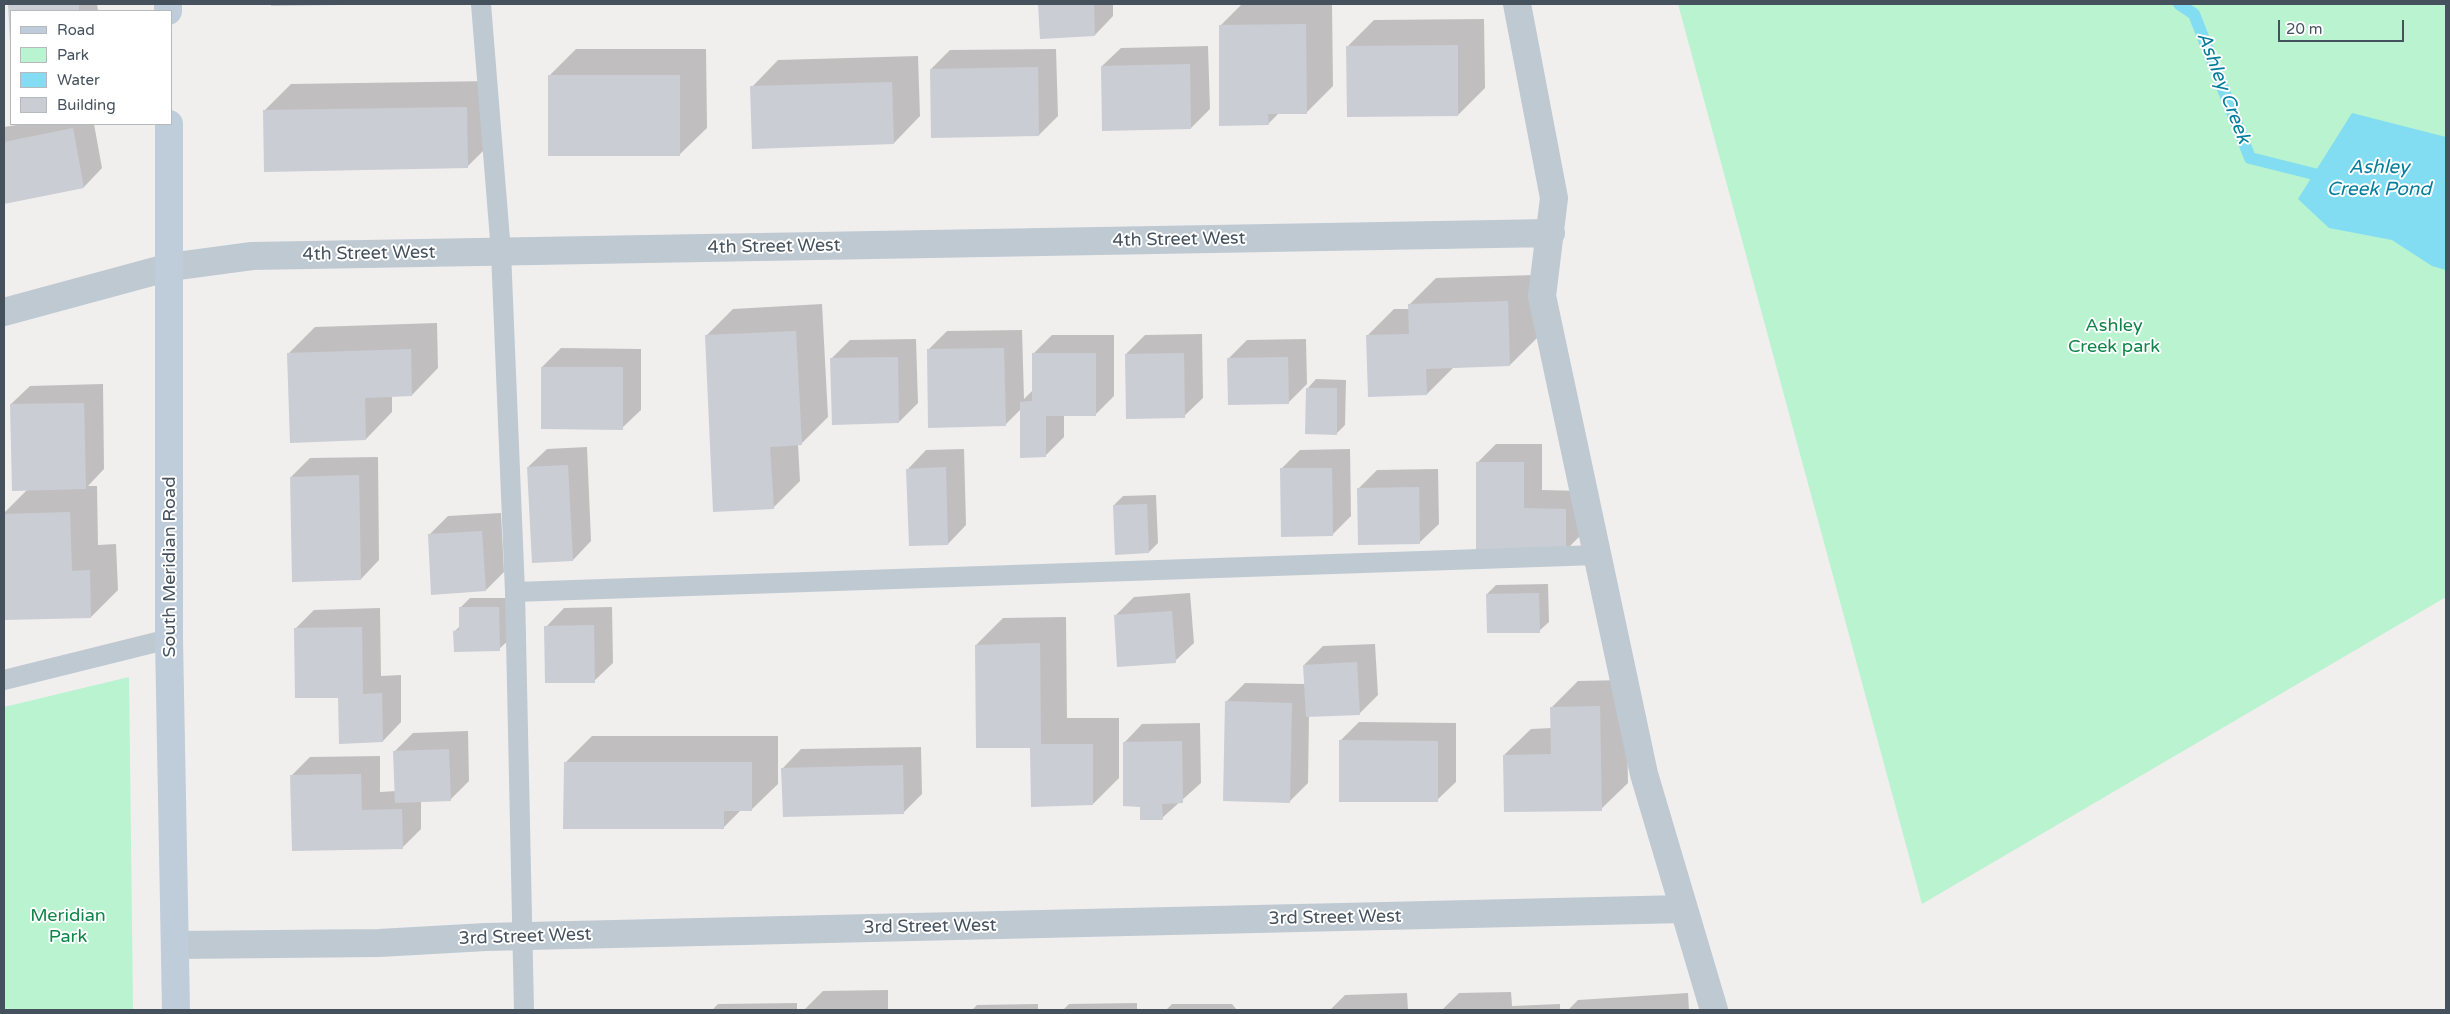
<!DOCTYPE html>
<html>
<head>
<meta charset="utf-8">
<style>
	body { margin:0 }
	#map { position:relative; width:2450px; height:1014px; overflow:hidden; background:#f1eeee; font-family:"Varela Round",sans-serif }
	canvas { display:block }
	.frame { position:absolute; inset:0; border:5px solid #45525d; pointer-events:none }
	.legend { position:absolute; left:10px; top:10px; width:162px; height:115px; box-sizing:border-box; background:#fff; border:1px solid #b5babe; margin:0; padding:6px 9px; list-style:none; font-size:15px; color:#45525d }
	.legend li { display:flex; align-items:center; gap:10px; height:25px }
	.legend b { width:25px; border:1px solid #b5babe }
	.scale { position:absolute; left:2278px; top:20px; width:126px; height:22px; box-sizing:border-box; border:2px solid #45525d; border-top:0; padding-left:6px; font-size:15px; line-height:18px; white-space:nowrap; color:#45525d; -webkit-text-stroke:4px #fff; paint-order:stroke }
</style>
</head>
<body>
<div id="map">
<canvas width="2450" height="1014"></canvas>
<div class="frame"></div>
<ul class="legend">
<li><b style="height:6px;background:#bfccd9"></b>Road</li>
<li><b style="height:14px;background:#b9f3cf"></b>Park</li>
<li><b style="height:14px;background:#82ddf3"></b>Water</li>
<li><b style="height:14px;background:#cacdd4"></b>Building</li>
</ul>
<div class="scale">20 m</div>
</div>
<script>
const context = document.querySelector('canvas').getContext('2d');
context.lineJoin = 'round';
function fillPath(path, color) {
  context.fillStyle = color;
  context.fill(path, 'evenodd');
}
function toPath(rows) {
  const path = new Path2D();
  for (const r of rows) {
    path.moveTo(r[0], r[1]);
    for (let i = 2; i < r.length; i += 2) path.lineTo(r[i], r[i + 1]);
  }
  return path;
}
function strokePath(path, color, width, dash) {
  context.strokeStyle = color;
  context.lineWidth = width;
  context.lineCap = dash ? 'butt' : 'round';
  context.setLineDash(dash || []);
  context.stroke(path);
}
function drawText(font, color, halo, rows, align = 'center') {
  context.font = font + ' "Varela Round",sans-serif';
  context.lineWidth = 4;
  context.setLineDash([]);
  context.textBaseline = 'middle';
  context.strokeStyle = halo;
  context.fillStyle = color;
  for (const [text, x, y, turn = 0] of rows) {
    context.save();
    context.translate(x, y);
    context.rotate((+turn || 0) * Math.PI / 180);
    context.textAlign = isNaN(turn) ? turn : align;
    if (halo) context.strokeText(text, 0, 0);
    context.fillText(text, 0, 0);
    context.restore();
  }
}
fillPath(toPath([
	[1678,4,2446,4,2446,597,1922,904],
	[129,677,133,1010,4,1010,4,707]
]), '#b9f3cf');
fillPath(toPath([
	[2352,113,2446,137,2446,270,2432,266,2392,240,2329,228,2298,199]
]), '#82ddf3');
fillPath(toPath([
	[10,4,97,4,98,11,11,11,11,53],
	[272,4,339,4,272,5],
	[1039,4,1113,4,1113,16,1095,35,1041,38],
	[1242,4,1332,4,1333,86,1306,113,1279,113,1268,124,1220,26],
	[1484,19,1485,88,1458,115,1347,47,1374,20],
	[1208,46,1210,109,1191,128,1102,66,1121,48],
	[576,49,706,49,707,128,680,154,549,76],
	[1056,49,1058,116,1039,135,931,69,950,50],
	[918,56,920,116,894,143,752,87,778,60],
	[493,81,494,140,467,167,264,111,291,84],
	[23,124,94,124,102,168,84,187,4,203,4,127],
	[1535,275,1537,338,1510,365,1454,367,1427,394,1367,336,1394,309,1410,309,1410,304,1436,278],
	[822,304,828,417,801,444,798,444,800,481,773,508,706,336,733,309],
	[437,323,438,368,412,395,392,396,392,412,366,439,288,354,315,327],
	[1022,330,1024,399,1033,390,1033,354,1052,335,1114,335,1114,396,1096,414,1064,415,1064,437,1045,456,1021,409,1005,425,928,350,947,331],
	[1202,334,1203,398,1184,416,1126,354,1145,335],
	[916,339,918,403,899,422,831,359,850,340],
	[1306,339,1307,384,1288,403,1228,359,1247,340],
	[561,348,641,349,641,410,622,428,542,367],
	[1316,379,1346,380,1345,425,1336,434,1307,389],
	[103,384,104,469,88,486,97,486,98,545,116,544,118,590,91,617,6,619,4,513,28,489,11,404,30,386],
	[1496,444,1542,444,1542,490,1584,491,1584,532,1566,550,1477,463],
	[587,447,591,541,573,560,528,467,547,449],
	[964,449,966,525,948,544,908,469,926,450],
	[1350,449,1351,516,1332,535,1281,469,1300,450],
	[378,457,379,560,361,579,291,477,310,458],
	[1438,469,1439,524,1420,542,1358,489,1377,470],
	[1156,495,1158,543,1149,552,1114,505,1123,496],
	[501,513,504,572,486,590,429,535,448,516],
	[1548,584,1549,622,1539,631,1487,594,1496,585],
	[1190,593,1194,643,1175,661,1116,615,1134,597],
	[470,598,508,598,509,640,499,649,455,631,461,625,460,608],
	[612,607,613,663,594,681,546,627,564,608],
	[380,608,381,676,401,675,401,722,383,741,339,696,295,629,314,610],
	[1066,617,1067,718,1119,718,1119,778,1093,804,1031,747,976,645,1003,618],
	[1375,644,1378,695,1359,714,1309,716,1308,783,1289,802,1226,702,1245,683,1305,684,1304,665,1323,646],
	[1626,680,1628,783,1601,809,1504,755,1531,729,1552,728,1551,708,1578,681],
	[1359,722,1456,723,1456,782,1437,800,1340,741],
	[1200,723,1201,783,1162,818,1141,806,1124,743,1142,724],
	[468,731,469,781,451,799,421,801,421,829,402,848,291,776,310,757,380,756,380,792,396,791,394,752,413,733],
	[592,736,778,736,778,784,751,810,741,810,723,828,565,763],
	[921,747,922,794,903,813,783,768,801,749],
	[888,990,888,1010,804,1010,823,991],
	[1511,992,1512,1006,1560,1004,1560,1010,1442,1010,1459,993],
	[1407,993,1408,1010,1330,1010,1345,995],
	[1688,993,1689,1010,1568,1010,1578,1000],
	[797,1003,797,1010,712,1010,718,1004],
	[1137,1003,1137,1010,1063,1010,1069,1004],
	[1038,1004,1038,1010,972,1010,977,1005],
	[1172,1004,1232,1004,1237,1010,1166,1010]
]), '#0003');
strokePath(toPath([
	[2179,4,2194,14,2250,158,2330,178]
]), '#82ddf3', 12);
fillPath(toPath([
	[8,4,79,4,79,11,11,11,10,43],
	[271,4,341,4,341,5,271,6],
	[1038,4,1094,4,1095,36,1040,39],
	[1306,24,1307,114,1268,114,1269,125,1219,126,1219,25],
	[1458,45,1458,116,1347,117,1346,46],
	[1190,64,1191,129,1102,131,1101,66],
	[1038,67,1039,136,931,138,930,69],
	[548,75,680,75,680,156,548,156],
	[892,82,894,144,752,149,750,86],
	[467,107,468,168,264,172,263,110],
	[73,128,84,188,4,204,4,142],
	[1508,301,1510,366,1426,369,1427,395,1368,397,1366,335,1409,334,1408,304],
	[796,331,802,445,770,447,774,509,713,512,705,335],
	[1004,348,1006,426,928,428,927,349],
	[411,349,412,396,365,398,366,440,290,443,287,353],
	[1032,353,1096,353,1096,416,1046,416,1046,457,1020,458,1020,402,1032,401],
	[1184,353,1185,418,1126,419,1125,354],
	[898,357,899,423,832,425,830,358],
	[1288,357,1289,404,1228,405,1227,358],
	[541,367,623,367,623,430,541,429],
	[1306,388,1337,388,1337,435,1305,434],
	[84,403,86,489,12,491,10,404],
	[1476,462,1524,462,1524,508,1566,509,1566,552,1476,551],
	[568,465,573,561,532,563,527,467],
	[946,467,948,545,909,546,906,469],
	[1280,468,1332,468,1333,536,1281,537],
	[359,475,361,580,292,582,290,477],
	[1419,487,1420,544,1358,545,1357,488],
	[1147,504,1149,553,1115,555,1113,505],
	[70,512,72,571,90,570,91,618,4,620,4,514],
	[482,531,486,591,431,595,428,534],
	[1539,593,1540,633,1487,633,1486,594],
	[459,607,499,607,500,651,454,652,453,631,459,630],
	[1172,611,1176,663,1117,667,1114,615],
	[594,625,595,683,545,683,544,626],
	[362,627,363,694,382,693,383,742,339,744,338,698,295,698,294,628],
	[1040,643,1041,744,1093,744,1093,805,1031,807,1030,748,976,748,975,645],
	[1357,662,1360,715,1306,717,1303,665],
	[1225,701,1292,703,1290,803,1223,801],
	[1600,706,1602,811,1504,812,1503,755,1551,754,1550,707],
	[1339,740,1438,741,1438,802,1339,802],
	[1182,741,1183,803,1162,804,1163,820,1140,820,1140,807,1123,806,1123,742],
	[449,749,451,801,395,803,393,751],
	[564,762,752,762,752,811,724,811,724,829,563,829],
	[903,765,904,814,783,817,781,768],
	[361,774,362,810,402,809,403,849,292,851,290,775]
]), '#cacdd4');
strokePath(toPath([
	[481,4,501,252,515,592,524,1010],
	[515,592,1597,555],
	[4,680,169,639]
]), '#bec9d2', 20);
strokePath(toPath([
	[1517,4,1554,198,1542,296,1644,774,1714,1010],
	[4,312,170,267,252,256,1551,233],
	[176,945,379,943,486,937,1684,909]
]), '#bec9d2', 28);
strokePath(toPath([
	[168,4,168,11],
	[169,124,169,639,176,1010]
]), '#bfccd9', 28);
drawText('18px', '#45525d', '#fff', [
	["4th Street West",1179,240,-1],
	["4th Street West",774,247,-1],
	["4th Street West",369,254,-1],
	["South Meridian Road",170,567,-90],
	["3rd Street West",1335,918,-1],
	["3rd Street West",930,927,-1],
	["3rd Street West",525,937,-2]
]);
drawText('18px', '#0f8549', '#fff', [
	["Ashley",2114,326],
	["Creek park",2114,347],
	["Meridian",68,916],
	["Park",68,937]
]);
drawText('italic 19px', '#037e9c', '#fff', [
	["Ashley Creek",2223,88,69],
	["Ashley",2379,168],
	["Creek Pond",2379,190]
]);
</script>
</body>
</html>
